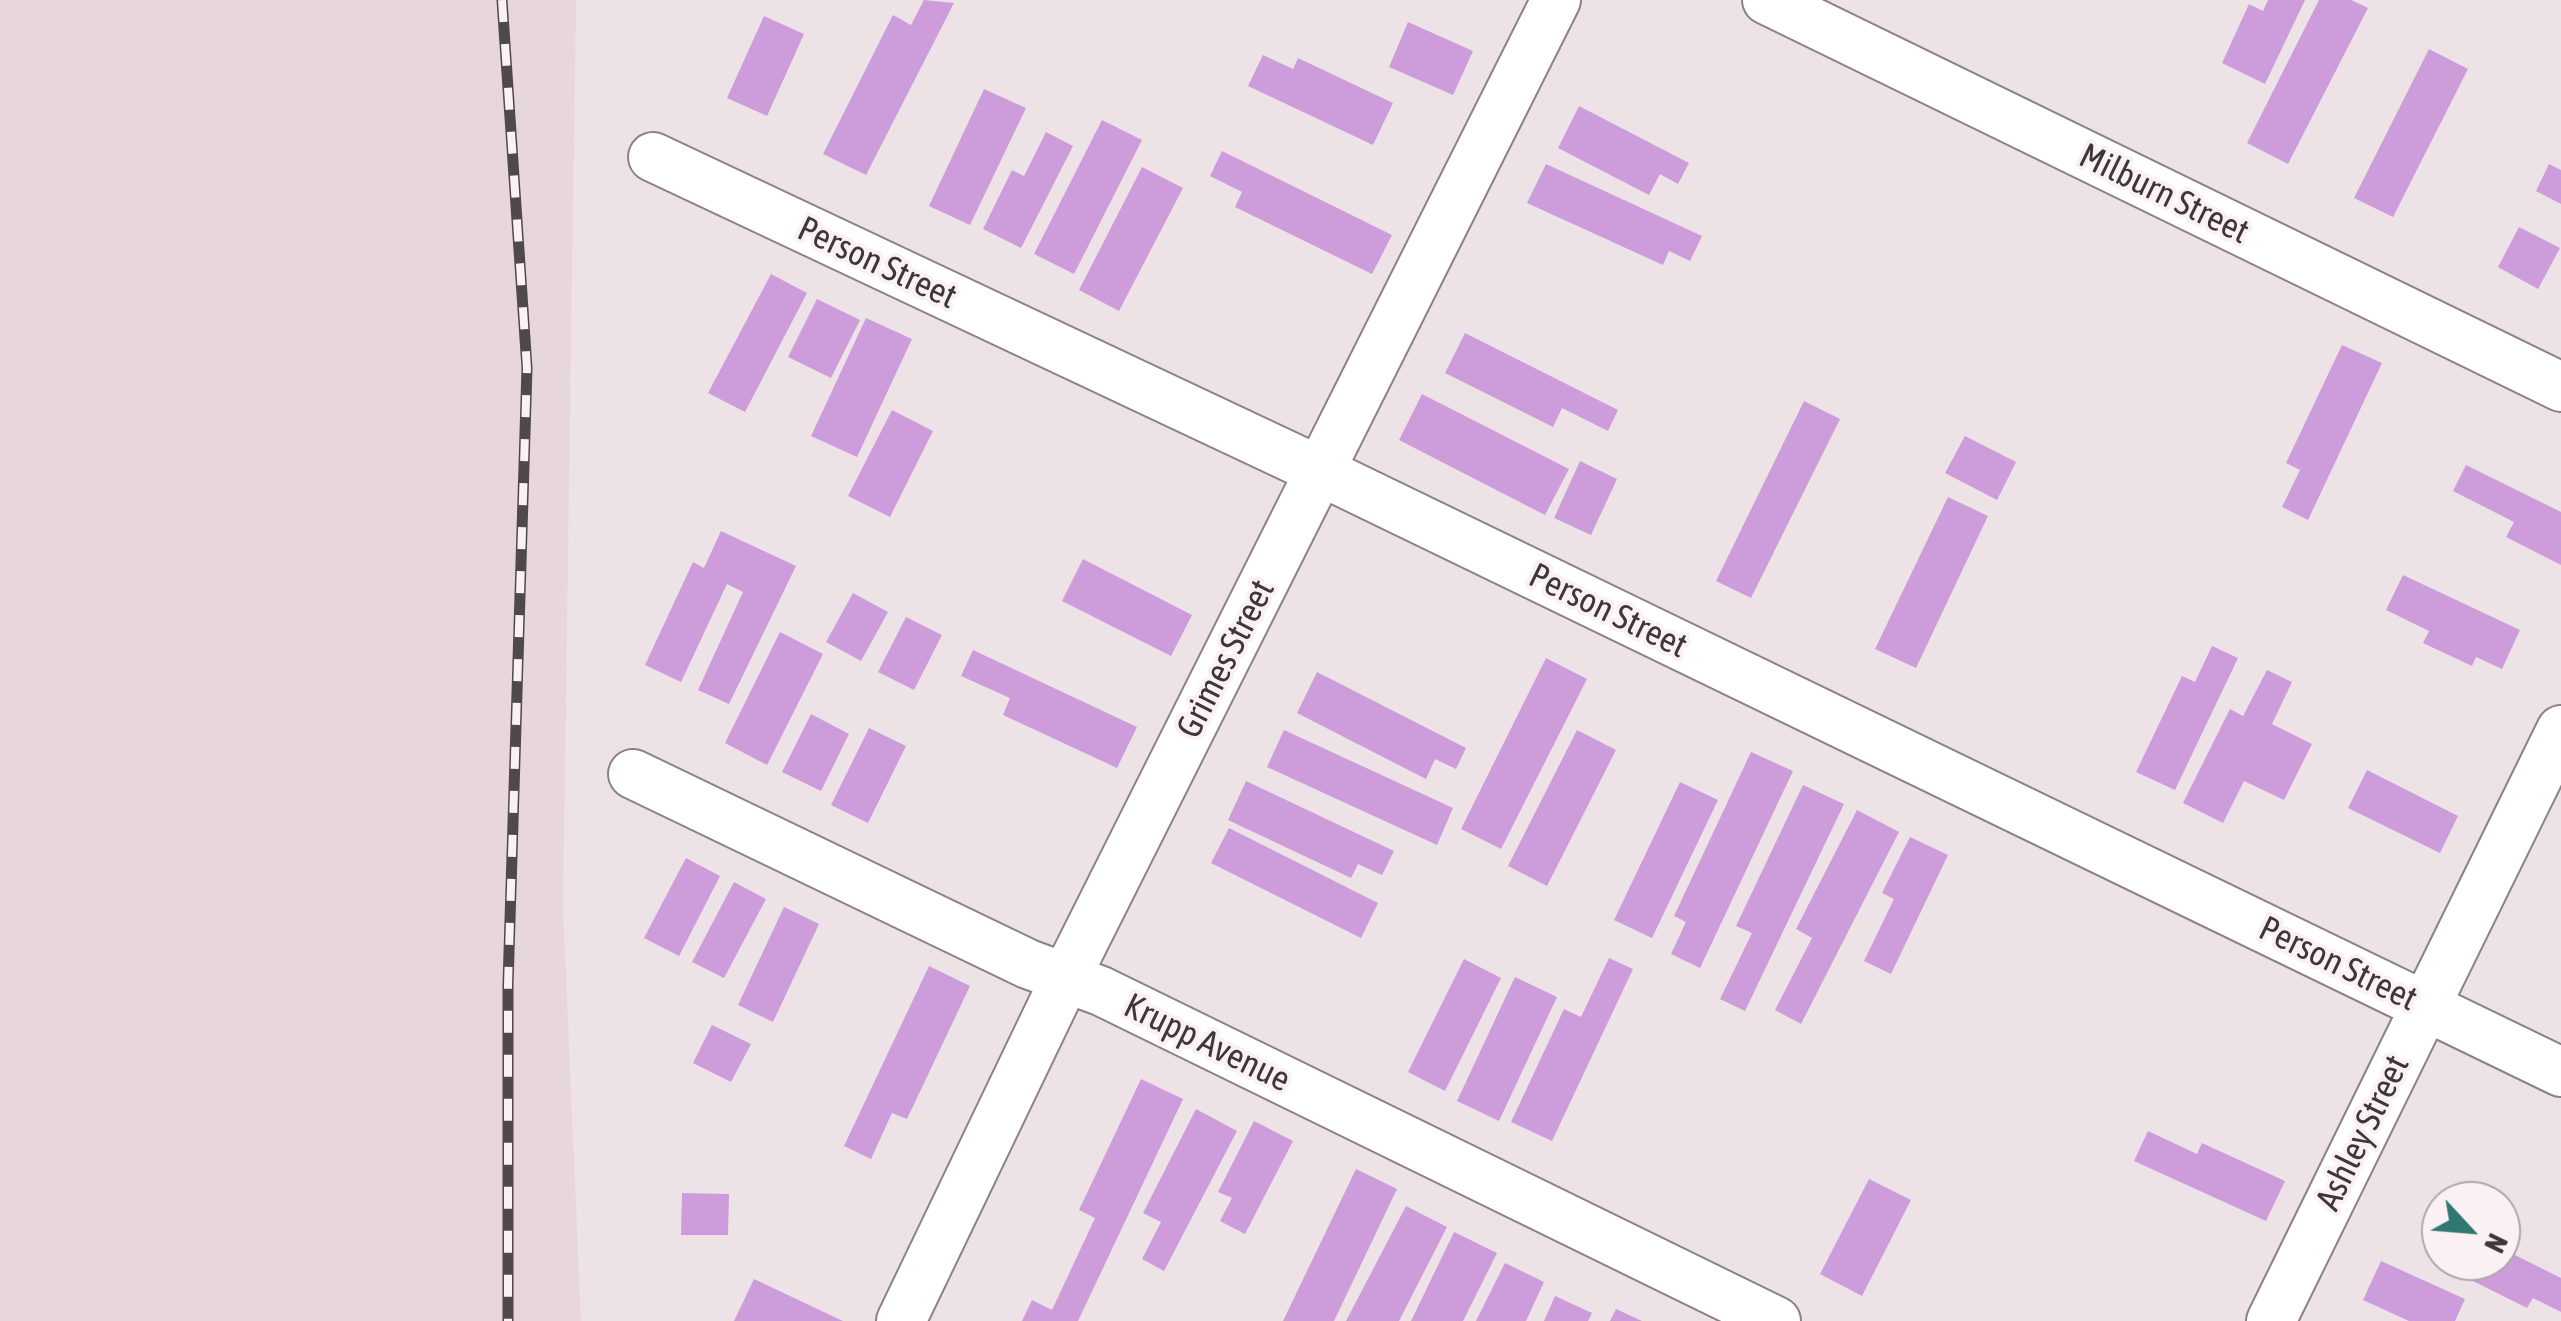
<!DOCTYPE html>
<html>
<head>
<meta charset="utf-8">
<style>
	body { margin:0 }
	#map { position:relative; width:2561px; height:1321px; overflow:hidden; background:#ede3e7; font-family:"Asap Condensed",sans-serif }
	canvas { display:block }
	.north { position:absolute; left:2421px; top:1181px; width:100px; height:100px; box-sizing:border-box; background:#fbf0f4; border:2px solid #afa6a9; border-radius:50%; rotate:116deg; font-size:28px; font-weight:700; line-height:40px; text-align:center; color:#3c3739 }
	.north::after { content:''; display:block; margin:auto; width:35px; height:45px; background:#317872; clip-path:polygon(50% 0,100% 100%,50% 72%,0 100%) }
</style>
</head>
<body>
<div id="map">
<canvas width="2561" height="1321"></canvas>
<div class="north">N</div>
</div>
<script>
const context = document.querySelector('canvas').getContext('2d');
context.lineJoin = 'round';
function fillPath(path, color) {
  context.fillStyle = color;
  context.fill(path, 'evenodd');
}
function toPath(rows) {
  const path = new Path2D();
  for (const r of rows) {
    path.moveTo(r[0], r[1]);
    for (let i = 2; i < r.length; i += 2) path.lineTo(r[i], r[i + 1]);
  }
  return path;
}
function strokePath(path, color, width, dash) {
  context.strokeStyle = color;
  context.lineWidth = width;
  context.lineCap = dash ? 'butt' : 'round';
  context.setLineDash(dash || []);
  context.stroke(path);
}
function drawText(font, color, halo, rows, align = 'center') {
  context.font = font + ' "Asap Condensed",sans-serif';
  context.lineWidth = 8;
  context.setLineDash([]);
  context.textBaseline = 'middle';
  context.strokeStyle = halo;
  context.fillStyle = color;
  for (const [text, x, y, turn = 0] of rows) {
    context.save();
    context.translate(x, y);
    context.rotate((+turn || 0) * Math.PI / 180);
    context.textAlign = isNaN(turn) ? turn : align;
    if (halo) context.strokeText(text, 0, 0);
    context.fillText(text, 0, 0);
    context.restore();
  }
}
fillPath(toPath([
	[0,0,576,0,563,907,581,1321,0,1321]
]), '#e8d6dd');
fillPath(toPath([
	[924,0,954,3,866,175,823,154,893,15,911,25],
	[2268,0,2305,0,2265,84,2222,63,2249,4,2263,11],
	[2319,0,2351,0,2368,8,2288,164,2247,143],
	[764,16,804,34,767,116,727,98],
	[1408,22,1473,51,1453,95,1389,67],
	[2429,49,2468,69,2393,217,2354,198],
	[1263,55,1293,69,1298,58,1393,103,1373,145,1248,86],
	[984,89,1026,108,970,225,929,206],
	[1579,106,1689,163,1678,184,1660,174,1649,195,1558,148],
	[1102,120,1142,140,1074,274,1034,254],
	[1046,132,1073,146,1021,248,983,229,1012,170,1024,176],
	[1222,151,1392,235,1372,274,1235,207,1242,192,1210,176],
	[1546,164,1702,236,1690,261,1669,251,1663,265,1527,203],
	[2549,164,2561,170,2561,204,2536,191],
	[1142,167,1183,188,1119,311,1079,290],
	[2519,227,2560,248,2538,289,2498,267],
	[771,274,807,293,745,412,708,393],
	[817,299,860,320,831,378,788,357],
	[866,318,912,339,857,457,811,436],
	[1465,333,1618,410,1608,431,1562,408,1553,427,1445,373],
	[2342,345,2382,363,2308,520,2282,507,2300,470,2286,463],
	[1422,394,1569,469,1545,515,1399,440],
	[1804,401,1840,419,1751,598,1716,581],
	[892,410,933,431,890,517,848,496],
	[1965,436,2016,462,1997,500,1945,473],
	[1580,461,1617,479,1591,535,1554,518],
	[2466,465,2561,512,2561,565,2506,537,2514,522,2453,491],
	[1948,497,1988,516,1916,668,1875,649],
	[721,531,796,566,729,704,698,690,743,592,727,584,681,682,645,665,693,562,704,568],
	[1083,559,1192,615,1171,656,1062,601],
	[2403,575,2520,630,2502,669,2476,657,2472,666,2423,643,2429,631,2386,610],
	[853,593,888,612,861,661,826,642],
	[906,617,942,635,914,690,878,672],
	[780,632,823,654,767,765,725,743],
	[2212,646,2238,658,2175,790,2136,772,2182,676,2195,682],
	[973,650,1137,727,1117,768,1003,715,1010,698,961,676],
	[1546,658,1587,679,1501,849,1461,829],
	[2267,670,2292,682,2272,724,2312,744,2284,800,2244,781,2223,823,2183,803,2230,709,2243,716],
	[1317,672,1466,748,1456,769,1435,759,1426,779,1297,713],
	[811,714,849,734,821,791,782,772],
	[869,728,906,746,868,823,831,805],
	[1284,730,1453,808,1437,845,1267,767],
	[1577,730,1616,750,1547,886,1508,866],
	[1751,752,1793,771,1700,968,1671,954,1686,922,1674,916],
	[2367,770,2458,816,2440,853,2348,808],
	[1246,781,1394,851,1382,875,1358,864,1351,878,1228,820],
	[1680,782,1718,800,1652,938,1614,920],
	[1803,785,1844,804,1745,1011,1720,999,1752,933,1736,926],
	[1857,810,1899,832,1801,1024,1775,1010,1812,938,1796,929],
	[1229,828,1378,903,1361,938,1211,863],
	[1910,837,1948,855,1891,974,1864,961,1894,899,1882,893],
	[686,858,720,876,679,956,644,938],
	[734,882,766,899,724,978,692,962],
	[784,907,819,924,773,1022,738,1005],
	[1609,958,1633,969,1552,1141,1511,1122,1564,1009,1581,1017],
	[1464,959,1501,978,1445,1091,1408,1072],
	[929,966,970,986,907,1119,892,1113,871,1159,844,1146],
	[1515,977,1557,997,1499,1121,1457,1101],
	[712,1025,751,1044,731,1082,693,1063],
	[1141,1079,1183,1099,1078,1321,1022,1321,1032,1300,1052,1310,1095,1218,1079,1210],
	[1196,1109,1237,1131,1164,1271,1142,1259,1161,1222,1143,1213],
	[1254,1121,1293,1141,1245,1234,1220,1221,1232,1198,1218,1192],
	[2148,1131,2197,1154,2202,1143,2285,1181,2266,1221,2134,1161],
	[1356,1169,1397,1189,1334,1321,1283,1321],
	[1869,1179,1911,1200,1862,1296,1820,1274],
	[682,1193,729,1194,728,1235,681,1235],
	[1406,1206,1447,1227,1399,1321,1346,1321],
	[1454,1232,1497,1253,1463,1321,1411,1321],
	[2501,1248,2561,1278,2561,1312,2533,1298,2527,1308,2447,1268,2450,1261,2501,1261],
	[2381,1261,2465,1299,2455,1321,2409,1321,2363,1300],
	[1505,1263,1544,1282,1526,1321,1476,1321],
	[754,1279,843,1321,734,1321],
	[1555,1296,1592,1313,1588,1321,1544,1321],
	[1616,1309,1642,1321,1610,1321]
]), '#cd9cdb');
const street = toPath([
	[1767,0,2561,387],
	[653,157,1320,471,2561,1072],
	[633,774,1028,964,1101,991,1776,1321],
	[901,1321,1066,977,1556,0],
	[2271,1321,2561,730]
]);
strokePath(street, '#8b8286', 52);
strokePath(street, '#fff', 48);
const rail = toPath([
	[502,0,527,368,508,985,508,1321]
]);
strokePath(rail, '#4f494b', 11);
strokePath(rail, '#fbf0f4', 8, [22]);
drawText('35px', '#3c3739', '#fbf0f4', [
	["Milburn Street",2164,194,26],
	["Person Street",877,263,25],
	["Person Street",1608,611,26],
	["Grimes Street",1226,659,-63],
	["Person Street",2338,964,26],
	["Krupp Avenue",1207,1043,26],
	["Ashley Street",2363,1133,-64]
]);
</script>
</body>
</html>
